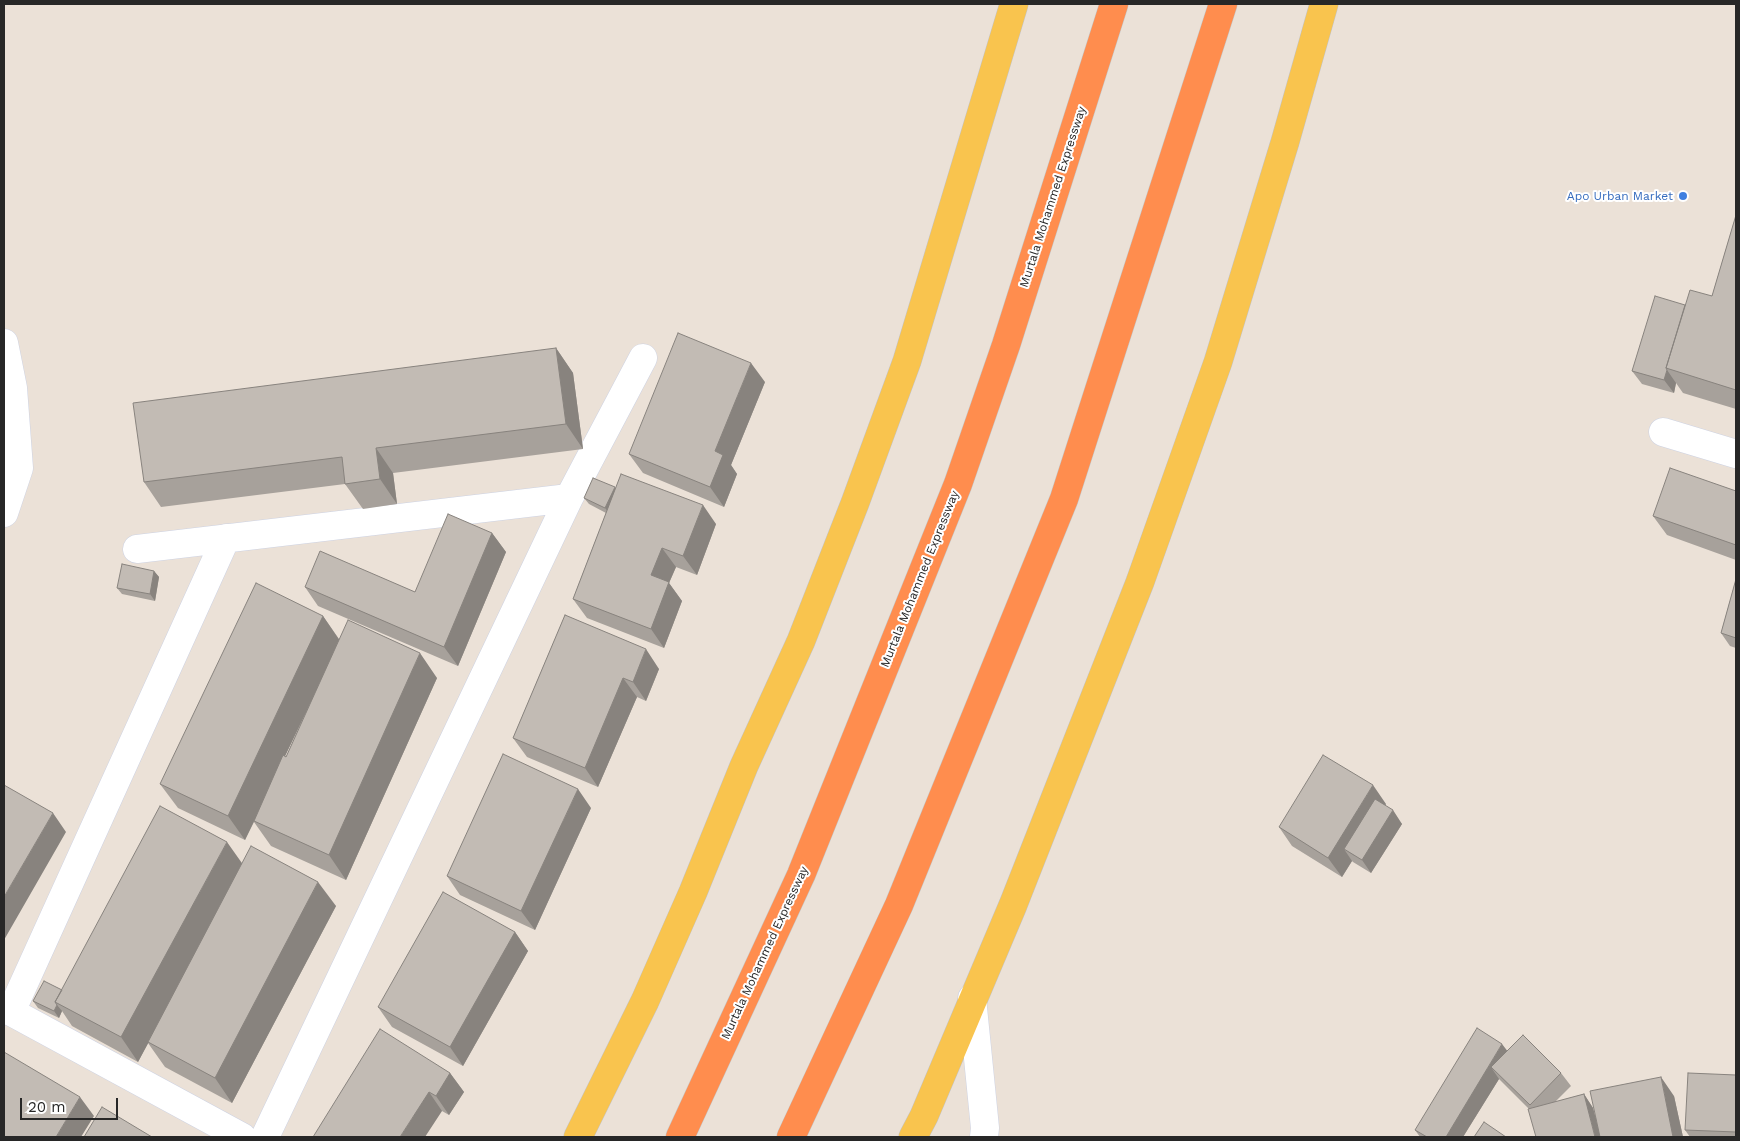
<!DOCTYPE html>
<html>
<head>
<meta charset="utf-8">
<style>
	body { margin:0 }
	#map { position:relative; width:1740px; height:1141px; overflow:hidden; background:#ebe1d7; font-family:"Work Sans",sans-serif }
	canvas { display:block }
	.frame { position:absolute; inset:0; border:5px solid #272727; pointer-events:none }
	.scale { position:absolute; left:20px; top:1098px; width:98px; height:22px; box-sizing:border-box; border:2px solid #272727; border-top:0; padding-left:6px; font-size:15px; line-height:18px; white-space:nowrap; color:#272727; -webkit-text-stroke:4px #fff; paint-order:stroke }
</style>
</head>
<body>
<div id="map">
<canvas width="1740" height="1141"></canvas>
<div class="frame"></div>
<div class="scale">20 m</div>
</div>
<script>
const context = document.querySelector('canvas').getContext('2d');
context.lineJoin = 'round';
function toPath(rows) {
  const path = new Path2D();
  for (const r of rows) {
    path.moveTo(r[0], r[1]);
    for (let i = 2; i < r.length; i += 2) path.lineTo(r[i], r[i + 1]);
  }
  return path;
}
function strokePath(path, color, width, dash) {
  context.strokeStyle = color;
  context.lineWidth = width;
  context.lineCap = dash ? 'butt' : 'round';
  context.setLineDash(dash || []);
  context.stroke(path);
}
function fillPath(path, color) {
  context.fillStyle = color;
  context.fill(path, 'evenodd');
}
function drawText(font, color, halo, rows, align = 'center') {
  context.font = font + ' "Work Sans",sans-serif';
  context.lineWidth = 4;
  context.setLineDash([]);
  context.textBaseline = 'middle';
  context.strokeStyle = halo;
  context.fillStyle = color;
  for (const [text, x, y, turn = 0] of rows) {
    context.save();
    context.translate(x, y);
    context.rotate((+turn || 0) * Math.PI / 180);
    context.textAlign = isNaN(turn) ? turn : align;
    if (halo) context.strokeText(text, 0, 0);
    context.fillText(text, 0, 0);
    context.restore();
  }
}
const minor = toPath([
	[4,343,13,388,19,468,4,513],
	[1663,432,1736,454],
	[137,549,569,498],
	[972,998,985,1128,984,1137],
	[4,1008,242,1137],
	[11,1012,226,538],
	[265,1137,569,498,643,358]
]);
const major = toPath([
	[578,1137,645,1001,693,892,744,766,801,641,855,503,907,361,1014,4],
	[913,1137,924,1116,1013,905,1140,582,1218,362,1285,142,1324,4]
]);
const highway = toPath([
	[680,1137,801,875,958,484,1006,345,1114,4],
	[791,1137,899,905,1064,499,1223,4]
]);
strokePath(minor, '#cdd2e2', 29);
strokePath(major, '#c3c3c3', 29);
strokePath(highway, '#c3c3c3', 29);
strokePath(minor, '#fff', 28);
strokePath(major, '#f9c44e', 28);
strokePath(highway, '#ff8d4e', 28);
fillPath(toPath([
	[1736,215,1736,409,1683,393,1676,383,1674,393,1642,384,1632,371,1685,305,1712,296],
	[556,348,573,373,583,449,393,473,397,504,363,509,345,484,161,507,144,482],
	[765,382,731,465,737,474,724,507,643,473,629,454],
	[615,488,716,524,697,575,676,567,669,583,682,601,664,648,587,618,573,599,606,513,589,504,584,498],
	[1736,491,1736,560,1667,535,1653,516],
	[492,533,506,552,458,666,318,606,305,587,415,592],
	[154,571,159,577,155,601,122,594,117,588],
	[1736,579,1736,648,1730,646,1721,633],
	[565,615,659,669,646,701,637,697,598,787,527,757,513,738],
	[323,616,339,639,437,678,346,880,271,846,254,822,245,840,178,808,160,784],
	[306,712,286,757,285,756,296,733],
	[1386,804,1385,806,1402,824,1371,873,1353,862,1352,861,1342,877,1292,846,1279,827],
	[591,808,535,930,460,895,447,876],
	[242,864,336,906,232,1103,165,1067,148,1043,138,1062,72,1026,62,1011,59,1018,38,1008,33,1001,62,990],
	[515,932,528,951,463,1066,392,1027,378,1007],
	[1507,1051,1561,1073,1571,1086,1555,1102,1584,1094,1593,1108,1595,1117,1674,1096,1683,1137,1529,1109,1499,1079,1463,1137,1420,1137,1415,1130],
	[450,1073,464,1092,449,1115,442,1111,313,1137],
	[1736,1075,1736,1137,1690,1137,1685,1130]
]), '#a7a19b');
fillPath(toPath([
	[556,348,573,373,583,449,566,424],
	[751,363,765,382,731,465,737,474,724,507,710,487,715,451],
	[1667,370,1676,383,1674,393,1664,380],
	[376,448,393,473,397,504,380,479],
	[615,487,619,494,610,514,605,508],
	[703,505,716,524,697,575,683,556],
	[492,533,506,552,458,666,444,647],
	[662,548,676,567,669,583,682,601,664,648,651,629,651,575],
	[154,571,159,577,155,601,150,594],
	[323,616,340,641,245,840,228,816],
	[646,649,659,669,646,701,633,682],
	[420,653,437,678,346,880,329,855],
	[623,678,637,697,598,787,585,768],
	[1373,785,1386,804,1355,856,1344,849,1352,861,1342,877,1328,858],
	[578,789,591,808,535,930,521,911],
	[1393,810,1402,824,1371,873,1362,860],
	[53,813,66,832,4,940,4,897],
	[227,842,244,866,138,1062,121,1037],
	[318,882,336,906,232,1103,215,1078],
	[515,932,528,951,463,1066,450,1047],
	[57,1005,62,1011,59,1018,54,1011],
	[1502,1044,1512,1057,1491,1067,1499,1079,1463,1137,1446,1137],
	[450,1073,464,1092,449,1115,436,1096],
	[1661,1077,1674,1096,1683,1137,1673,1137],
	[429,1092,442,1111,425,1137,400,1137],
	[1584,1094,1593,1108,1601,1137,1595,1137],
	[80,1097,94,1116,81,1137,56,1137]
]), '#88837e');
const building = toPath([
	[1736,215,1736,390,1666,368,1690,290,1712,296,1736,215],
	[1655,296,1685,305,1666,368,1667,370,1664,380,1632,371,1655,296],
	[678,333,751,363,715,451,723,455,710,487,629,454,678,333],
	[556,348,566,424,376,448,380,479,345,484,342,457,144,482,133,403,556,348],
	[1670,468,1736,491,1736,545,1653,516,1670,468],
	[621,474,703,505,683,556,662,548,651,575,669,582,651,629,573,599,621,474],
	[593,478,615,487,605,508,584,498,593,478],
	[448,514,492,533,444,647,305,587,320,551,415,592,448,514],
	[122,564,154,571,150,594,117,588,122,564],
	[1736,579,1736,638,1721,633,1736,579],
	[256,583,323,616,228,816,160,784,256,583],
	[565,615,646,649,633,682,623,678,585,768,513,738,565,615],
	[348,620,420,653,329,855,254,821,283,755,286,757,348,620],
	[503,754,578,789,521,911,447,876,503,754],
	[1323,755,1373,785,1328,858,1279,827,1323,755],
	[4,785,53,813,4,897,4,785],
	[1375,799,1393,810,1362,860,1344,849,1375,799],
	[160,806,227,842,121,1037,55,1002,160,806],
	[251,846,318,882,215,1078,148,1042,251,846],
	[443,892,515,932,450,1047,378,1007,443,892],
	[44,981,62,990,55,1002,57,1005,54,1011,33,1001,44,981],
	[1477,1028,1502,1044,1446,1137,1427,1137,1415,1130,1477,1028],
	[380,1029,450,1073,436,1096,429,1092,400,1137,313,1137,380,1029],
	[1523,1035,1561,1073,1530,1105,1491,1067,1523,1035],
	[4,1052,80,1097,56,1137,4,1137,4,1052],
	[1688,1073,1736,1075,1736,1132,1685,1130,1688,1073],
	[1661,1077,1673,1137,1600,1137,1590,1091,1661,1077],
	[1584,1094,1595,1137,1536,1137,1528,1109,1584,1094],
	[102,1107,152,1137,84,1137,102,1107],
	[1484,1122,1506,1137,1474,1137,1484,1122]
]);
fillPath(building, '#c2bbb4');
strokePath(building, '#88837e', 1);
for (const [x, y, r, color] of [
	[1683,196,5,"#3f7fe0"]
]) {
  const dot = new Path2D();
  dot.arc(x, y, r, 0, 2 * Math.PI);
  context.fillStyle = color;
  context.fill(dot);
  strokePath(dot, '#fff', 2);
}
drawText('12px', '#366cbe', '#fff', [
	["Apo Urban Market",1673,196]
], 'right');
drawText('12px', '#272727', '#fff', [
	["Murtala Mohammed Expressway",1053,197,-72],
	["Murtala Mohammed Expressway",920,579,-68],
	["Murtala Mohammed Expressway",765,953,-65]
]);
</script>
</body>
</html>
